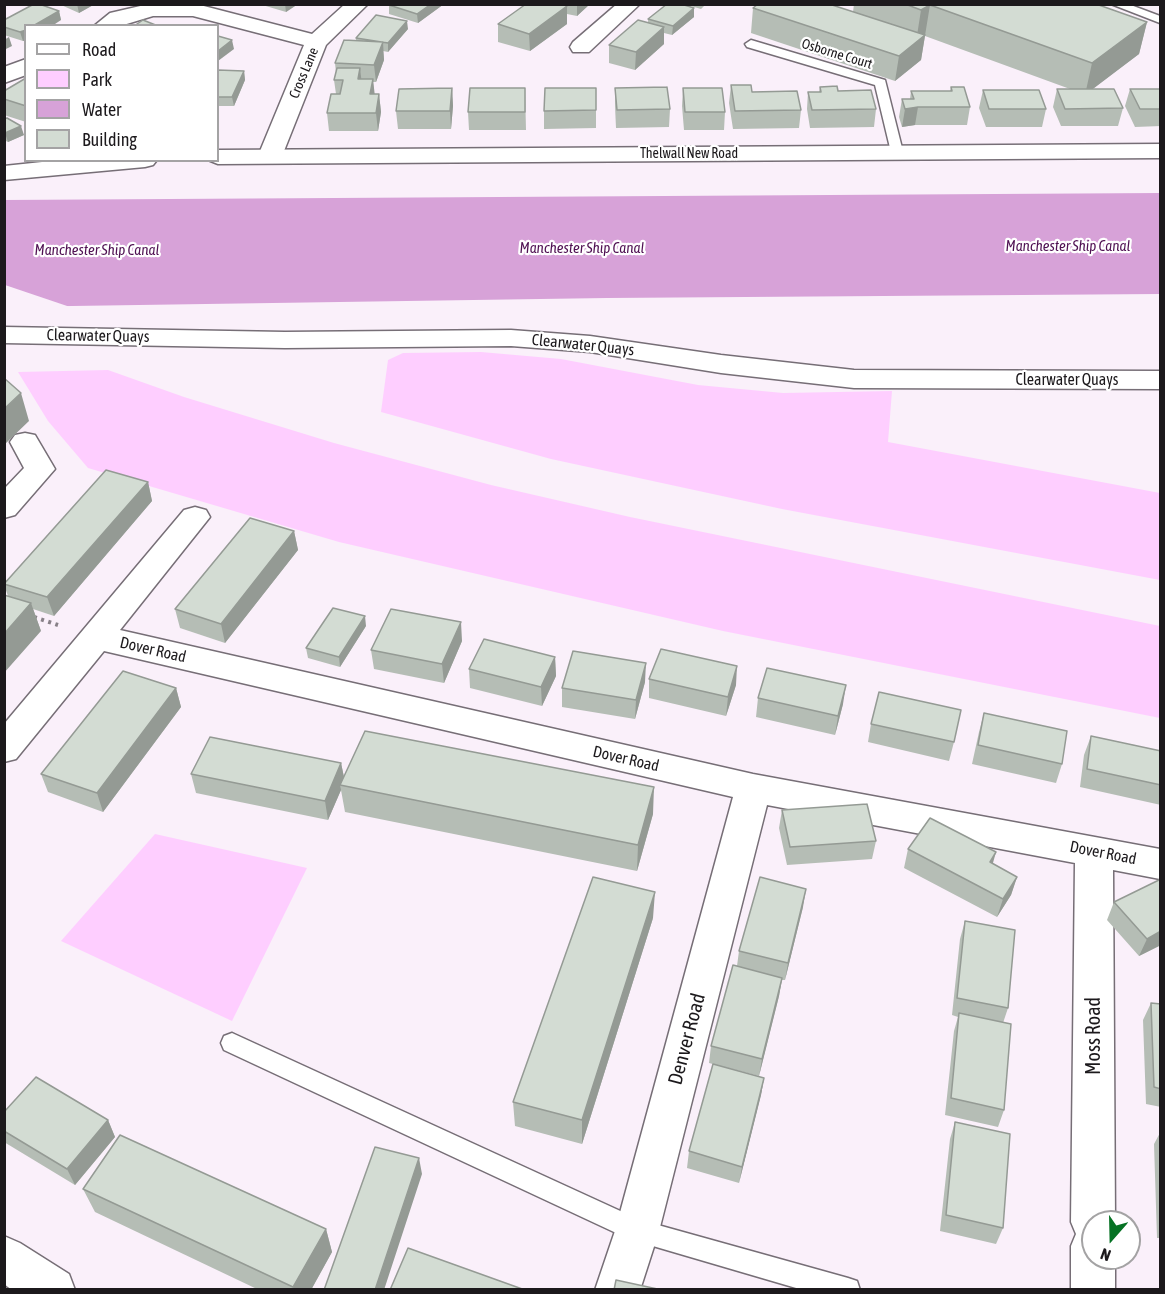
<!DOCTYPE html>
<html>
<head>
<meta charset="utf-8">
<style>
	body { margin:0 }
	#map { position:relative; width:1165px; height:1294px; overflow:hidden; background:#faf0fa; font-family:"Asap Condensed",sans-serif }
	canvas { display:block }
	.frame { position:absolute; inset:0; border:6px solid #1c191c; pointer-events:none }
	.legend { position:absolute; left:24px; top:24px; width:195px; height:138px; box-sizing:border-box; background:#fff; border:2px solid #a4a3a4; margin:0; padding:8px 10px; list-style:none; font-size:18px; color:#1c191c }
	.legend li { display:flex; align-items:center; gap:12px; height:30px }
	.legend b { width:30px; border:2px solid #a4a3a4 }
	.north { position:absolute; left:1081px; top:1210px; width:60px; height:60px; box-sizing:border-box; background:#fff; border:2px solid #a4a3a4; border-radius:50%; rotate:200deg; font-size:16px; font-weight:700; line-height:24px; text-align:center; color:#1c191c }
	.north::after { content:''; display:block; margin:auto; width:21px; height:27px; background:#067224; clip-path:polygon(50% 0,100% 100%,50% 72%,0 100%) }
</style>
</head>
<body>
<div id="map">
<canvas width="1165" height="1294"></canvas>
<div class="frame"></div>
<ul class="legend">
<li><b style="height:8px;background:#fff"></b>Road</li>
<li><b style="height:16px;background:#feceff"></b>Park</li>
<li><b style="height:16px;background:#d7a2d8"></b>Water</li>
<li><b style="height:16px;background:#d3dcd3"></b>Building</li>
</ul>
<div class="north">N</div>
</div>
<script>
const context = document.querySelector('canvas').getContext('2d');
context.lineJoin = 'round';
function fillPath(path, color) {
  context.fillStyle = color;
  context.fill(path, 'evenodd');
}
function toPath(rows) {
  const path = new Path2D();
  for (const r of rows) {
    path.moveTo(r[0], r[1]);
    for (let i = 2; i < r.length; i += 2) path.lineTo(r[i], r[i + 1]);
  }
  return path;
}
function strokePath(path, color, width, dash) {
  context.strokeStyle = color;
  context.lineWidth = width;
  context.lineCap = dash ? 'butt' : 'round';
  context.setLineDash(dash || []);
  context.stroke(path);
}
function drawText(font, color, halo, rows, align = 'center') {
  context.font = font + ' "Asap Condensed",sans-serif';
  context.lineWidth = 4.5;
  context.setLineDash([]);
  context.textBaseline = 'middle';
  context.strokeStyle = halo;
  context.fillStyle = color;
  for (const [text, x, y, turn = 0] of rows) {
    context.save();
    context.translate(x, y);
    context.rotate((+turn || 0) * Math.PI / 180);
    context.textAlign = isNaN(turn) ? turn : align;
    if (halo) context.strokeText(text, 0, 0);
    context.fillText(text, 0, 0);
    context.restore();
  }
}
fillPath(toPath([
	[481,352,561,359,698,385,783,393,892,391,888,442,1160,493,1160,580,782,509,551,459,381,412,388,360,403,353],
	[108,370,184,397,334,443,491,485,630,517,1160,626,1160,718,723,631,339,542,88,468,48,421,18,372],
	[155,834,307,868,232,1021,61,941]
]), '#feceff');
fillPath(toPath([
	[1160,193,1160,294,607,298,5,307,4,200]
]), '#d7a2d8');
fillPath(toPath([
	[5,285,76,309,4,310]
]), '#faf0fa');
const service = toPath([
	[1111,4,1128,4,1160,16,1160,23,1111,4],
	[751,40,885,80,903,152,902,155,892,155,891,152,875,85,747,47,745,44,751,40],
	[232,1033,640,1220,848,1278,857,1281,860,1290,803,1290,629,1239,224,1050,221,1043,224,1036,232,1033]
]);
const minor = toPath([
	[149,4,196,4,312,34,345,4,368,4,326,45,282,156,278,161,270,163,262,161,258,156,304,45,193,16,153,16,120,26,94,26,110,13,149,4],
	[617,4,640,4,589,52,573,52,570,47,573,42,617,4],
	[26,59,26,75,4,83,4,67,26,59],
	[4,327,285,332,511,330,590,336,721,355,854,370,1160,371,1160,389,854,388,721,373,590,352,511,346,285,348,4,343,4,327],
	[25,433,35,435,55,469,15,515,4,518,4,489,24,468,10,442,15,435,25,433],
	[195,507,206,510,210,517,120,630,753,774,1160,849,1160,879,1113,870,1115,1222,1093,1222,1093,1258,1115,1258,1115,1290,1071,1290,1071,1246,1076,1234,1071,1222,1075,863,767,805,659,1231,640,1290,595,1290,615,1231,733,797,104,651,16,759,4,762,4,724,184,510,195,507],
	[4,1236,20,1243,69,1274,75,1290,12,1290,4,1284,4,1236]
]);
const secondary = toPath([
	[1160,144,1160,158,218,164,208,160,218,160,218,150,1160,144],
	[61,160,157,160,153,165,145,167,4,180,4,166,61,160]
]);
strokePath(service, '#766e76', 3);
strokePath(minor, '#766e76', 3);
strokePath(secondary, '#766e76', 3);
strokePath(toPath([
	[34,617,58,625]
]), '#888188', 4, [3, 4.5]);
fillPath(service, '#fff');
fillPath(minor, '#fff');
fillPath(secondary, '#fff');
fillPath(toPath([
	[59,4,95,4,79,13],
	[259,4,298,4,286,12],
	[444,4,418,23,389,14,389,5],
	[526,4,590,4,577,16,567,14,567,24,530,51,498,42,498,24],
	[684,4,706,4,701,9],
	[854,4,1096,4,1147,22,1139,54,1092,89,1123,108,1118,126,1061,126,1053,107,1057,89,1070,89,925,36,921,60,895,81,751,33,753,8,853,12],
	[59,11,61,20,26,26,26,40,23,41,4,35,4,20],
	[694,17,672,35,664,33,664,44,635,70,609,63,609,45,648,23,648,19],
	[408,29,388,52,383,51,384,60,376,82,373,82,374,94,379,94,381,112,378,131,329,131,327,113,336,94,334,80,336,73,335,63,356,41,356,38],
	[218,70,244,71,245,80,234,106,218,106],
	[26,78,26,122,4,115,4,91],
	[731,85,752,92,801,110,799,128,733,129,729,103],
	[820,87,838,91,876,109,874,127,810,128,807,109,808,92,819,92],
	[951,87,970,107,967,125,915,125,902,127,899,117,902,99,910,99,911,91,950,91],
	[452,88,453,106,451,129,398,129,396,111],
	[525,88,526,130,469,130,468,112],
	[615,88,670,109,669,127,616,128,615,106],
	[683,88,725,112,724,130,684,130,682,106],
	[1130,89,1161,89,1161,126,1135,127,1125,106],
	[983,90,1046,109,1042,127,986,127,979,108],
	[596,110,596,128,544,129,544,111],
	[4,119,24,135,8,142,4,140],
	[148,482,152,501,54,616,33,609,41,631,8,596,4,585,4,582],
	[294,531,298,550,225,643,180,628,175,609],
	[366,626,340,667,308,658,306,648],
	[462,641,444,683,374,669,371,650],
	[555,657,556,676,542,706,470,688,469,669],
	[649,679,736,685,726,716,649,698],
	[645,682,635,719,562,707,562,688],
	[176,688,181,707,103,812,48,792,41,774],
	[758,698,843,704,835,735,756,717],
	[984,713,1062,764,1056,783,972,764,979,732],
	[871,724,954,742,949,761,868,742],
	[1091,736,1161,751,1161,805,1080,787,1084,755],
	[341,763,344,777,653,814,637,871,345,812,341,790,328,820,196,793,191,774],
	[782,810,876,841,872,859,787,865,779,828],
	[908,849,1017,877,1011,895,997,917,904,868],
	[1114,902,1161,945,1139,956,1107,920],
	[803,907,785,980,782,980,779,996,759,1076,709,1063,711,1046,737,966,739,951],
	[653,918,582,1144,515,1126,513,1102],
	[965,921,1008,1008,1003,1023,1004,1110,998,1127,945,1115,954,1031,958,1017,952,1015,960,939],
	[1151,1003,1161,1004,1161,1107,1146,1104,1143,1020],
	[764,1078,761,1095,739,1183,687,1168,689,1151],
	[4,1112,108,1120,115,1137,75,1185,4,1142],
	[955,1122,1003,1228,996,1244,940,1231,950,1139],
	[1161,1131,1161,1238,1157,1238,1154,1144],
	[83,1189,326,1229,332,1252,311,1290,259,1290,95,1212]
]), '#b5bdb5');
fillPath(toPath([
	[77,4,95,4,79,13],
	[285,4,298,4,286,12],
	[431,4,444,4,418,23,417,14],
	[577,4,590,4,577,16],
	[930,5,921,60,895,81,899,56,916,42,921,10],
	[567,6,567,24,530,51,529,34],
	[694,8,694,17,672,35,673,26],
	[59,11,61,20,52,26,33,26],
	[407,21,408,29,388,52,388,43],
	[1147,22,1139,54,1085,95,1092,63],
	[664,27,664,44,635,70,636,52],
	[26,30,26,40,23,41,20,32],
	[9,37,12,46,4,50,4,40],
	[232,40,234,49,218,61,218,51],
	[383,42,384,60,376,82,374,65],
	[360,68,362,85,358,79],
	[244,71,245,80,234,106,232,97],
	[373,79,375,97,370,94],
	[452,88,453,106,451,129,450,111],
	[379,94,381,112,378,131,376,113],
	[918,107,915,125,902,127,905,109],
	[21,126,24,135,8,142,5,133],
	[21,393,29,421,4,445,4,409],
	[148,482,152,501,54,616,47,597],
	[294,531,298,550,225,643,221,624],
	[31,603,41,631,4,673,4,634],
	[365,616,366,626,340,667,339,657],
	[461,622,462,641,444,683,442,664],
	[555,657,556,676,542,706,541,687],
	[646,663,645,682,635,719,636,700],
	[737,666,736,685,726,716,728,697],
	[846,685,843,704,835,735,838,716],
	[176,688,181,707,103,812,97,793],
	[341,763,345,782,340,785,341,790,328,820,325,801],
	[654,787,653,814,637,871,638,845],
	[996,852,991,870,990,862],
	[1017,877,1011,895,997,917,1003,899],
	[806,889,803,907,785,980,788,963],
	[655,892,653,918,582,1144,582,1120],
	[1161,931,1161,945,1139,956,1147,939],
	[782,978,779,996,759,1076,762,1059],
	[764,1078,761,1095,739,1183,742,1167],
	[108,1120,115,1137,75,1185,67,1169],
	[419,1158,422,1174,384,1290,375,1290],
	[326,1229,332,1252,311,1290,294,1290,293,1287]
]), '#949a94');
const building = toPath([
	[34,4,39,4,59,11,33,26,26,26,26,30,20,32,4,27,4,20,34,4],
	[390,4,431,4,417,14,389,5,390,4],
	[526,4,561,4,567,6,529,34,498,24,526,4],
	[667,4,681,4,694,8,673,26,648,19,667,4],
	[758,4,829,4,925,35,899,56,753,8,758,4],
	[905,4,1096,4,1147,22,1092,63,930,5,921,10,905,4],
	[376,15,407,21,388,43,356,38,376,15],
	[143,20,158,26,134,26,143,20],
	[638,20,664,27,636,52,609,45,638,20],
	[218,36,232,40,218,51,218,36],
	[344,40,383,42,374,65,335,63,344,40],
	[337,68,360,68,358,79,373,79,370,94,379,94,376,113,327,113,331,94,340,94,343,80,334,80,337,68],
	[218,70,244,71,232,97,218,97,218,70],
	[26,78,26,106,4,99,4,91,26,78],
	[731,85,751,85,752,92,797,91,801,110,735,111,731,85],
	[837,86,838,91,871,90,876,109,812,110,808,92,821,92,820,87,837,86],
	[667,87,670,109,617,110,615,88,667,87],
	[951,87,964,87,970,107,918,107,905,109,902,99,914,99,911,91,952,91,951,87],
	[452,88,450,111,396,111,399,89,452,88],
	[470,88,525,88,525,112,468,112,470,88],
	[545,88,596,88,596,110,544,111,545,88],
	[683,88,722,88,725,112,685,112,683,88],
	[1057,89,1114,89,1123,108,1065,109,1057,89],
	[1130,89,1161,89,1161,109,1140,109,1130,89],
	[983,90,1039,90,1046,109,989,109,983,90],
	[7,118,21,126,5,133,4,119,7,118],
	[4,378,21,393,4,409,4,378],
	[106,470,148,482,47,597,4,584,106,470],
	[250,518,294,531,221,624,175,609,250,518],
	[4,595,31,603,4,634,4,595],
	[333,608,365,616,339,657,306,648,333,608],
	[391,609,461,622,442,664,371,650,391,609],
	[484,639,555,657,541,687,469,669,484,639],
	[661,649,737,666,728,697,649,679,661,649],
	[573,651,646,663,636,700,562,688,573,651],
	[767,668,846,685,838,716,758,698,767,668],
	[123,671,176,688,97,793,41,774,123,671],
	[879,692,961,710,954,742,871,724,879,692],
	[984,713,1067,731,1062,764,978,745,984,713],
	[365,731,654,787,638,845,340,785,365,731],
	[1091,736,1161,751,1161,785,1087,769,1091,736],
	[210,737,341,763,325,801,191,774,210,737],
	[867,804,876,841,790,847,782,810,867,804],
	[930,818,996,852,990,862,1017,877,1003,899,908,849,930,818],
	[593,877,655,892,582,1120,513,1102,593,877],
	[760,877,806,889,788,963,739,951,760,877],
	[1161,879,1161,931,1147,939,1114,902,1161,879],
	[965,921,1015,930,1008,1008,957,998,965,921],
	[733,965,782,978,762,1059,711,1046,733,965],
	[1151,1003,1161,1004,1161,1089,1154,1087,1151,1003],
	[959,1013,1011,1024,1004,1110,951,1098,959,1013],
	[713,1064,764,1078,742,1167,689,1151,713,1064],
	[36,1077,108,1120,67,1169,4,1131,4,1112,36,1077],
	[955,1122,1010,1134,1003,1228,946,1215,955,1122],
	[120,1135,326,1229,293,1287,83,1189,120,1135],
	[375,1147,419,1158,375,1290,324,1290,375,1147],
	[408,1248,525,1290,390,1290,408,1248],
	[616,1280,662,1290,614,1290,616,1280]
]);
fillPath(building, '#d3dcd3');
strokePath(building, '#949a94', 1.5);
drawText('14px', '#1c191c', '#fff', [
	["Osborne Court",837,54,17],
	["Cross Lane",304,73,-67],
	["Thelwall New Road",689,154]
]);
drawText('italic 15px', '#4f1052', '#fff', [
	["Manchester Ship Canal",1068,246],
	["Manchester Ship Canal",582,248],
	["Manchester Ship Canal",97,250]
]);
drawText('16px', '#1c191c', '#fff', [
	["Clearwater Quays",98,336,1],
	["Clearwater Quays",583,345,6],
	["Clearwater Quays",1067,380],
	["Dover Road",153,650,13],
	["Dover Road",626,759,13],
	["Dover Road",1103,853,11]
]);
drawText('20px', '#1c191c', '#fff', [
	["Moss Road",1094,1036,-90],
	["Denver Road",687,1039,-75]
]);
</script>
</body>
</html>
